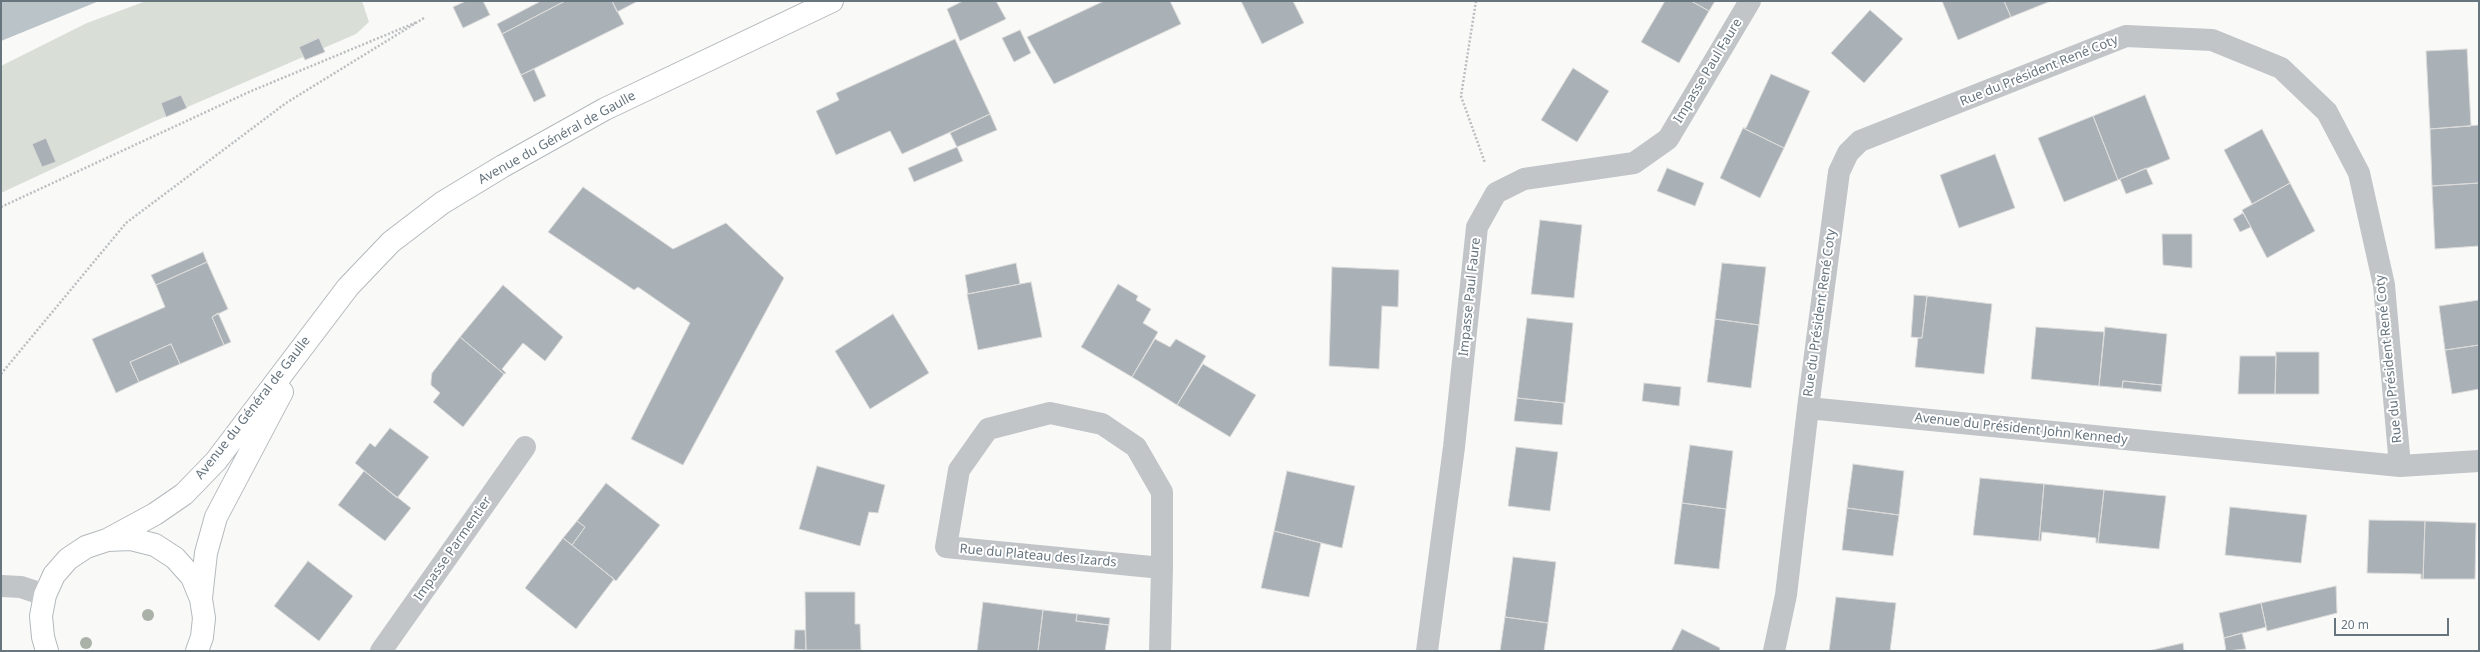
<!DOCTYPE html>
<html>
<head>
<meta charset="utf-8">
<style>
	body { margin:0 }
	#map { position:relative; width:2480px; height:652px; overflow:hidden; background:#f9f9f8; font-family:"Noto Sans",sans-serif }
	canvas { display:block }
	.frame { position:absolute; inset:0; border:2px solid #67757f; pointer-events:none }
	.scale { position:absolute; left:2334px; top:618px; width:115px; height:18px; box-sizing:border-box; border:2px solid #67757f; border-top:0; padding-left:5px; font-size:12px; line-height:14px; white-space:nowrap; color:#67757f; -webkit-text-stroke:3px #fff; paint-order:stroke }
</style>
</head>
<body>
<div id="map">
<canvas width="2480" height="652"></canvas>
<div class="frame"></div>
<div class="scale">20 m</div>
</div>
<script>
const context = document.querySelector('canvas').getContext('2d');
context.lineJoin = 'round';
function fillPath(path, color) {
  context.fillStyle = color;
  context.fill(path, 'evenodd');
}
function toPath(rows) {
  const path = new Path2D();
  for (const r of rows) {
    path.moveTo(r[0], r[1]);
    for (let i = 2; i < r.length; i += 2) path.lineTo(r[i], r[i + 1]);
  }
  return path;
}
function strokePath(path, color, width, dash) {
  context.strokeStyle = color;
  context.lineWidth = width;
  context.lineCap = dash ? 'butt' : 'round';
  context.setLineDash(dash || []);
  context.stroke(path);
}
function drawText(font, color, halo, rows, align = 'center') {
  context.font = font + ' "Noto Sans",sans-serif';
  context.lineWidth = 4;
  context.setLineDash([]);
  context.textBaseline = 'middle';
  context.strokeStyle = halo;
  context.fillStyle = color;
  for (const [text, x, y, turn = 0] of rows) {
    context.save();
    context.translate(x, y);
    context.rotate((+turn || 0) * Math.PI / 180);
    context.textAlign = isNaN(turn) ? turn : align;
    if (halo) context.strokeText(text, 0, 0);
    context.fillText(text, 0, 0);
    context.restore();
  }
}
fillPath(toPath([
	[146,1,362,1,369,22,356,34,153,122,1,193,1,66,87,23]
]), '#d9ded7');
fillPath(toPath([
	[1,1,99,1,1,41]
]), '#bac4c8');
const building = toPath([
	[466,1,483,1,490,15,463,28,453,7,466,1],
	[541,1,565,1,502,34,497,24,541,1],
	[565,1,612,1,624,24,521,75,502,34,565,1],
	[612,1,638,1,617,12,612,1],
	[963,1,996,1,1006,19,960,41,947,9,963,1],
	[1104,1,1170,1,1181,24,1054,84,1027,37,1104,1],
	[1241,1,1293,1,1304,23,1262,44,1241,1],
	[1665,1,1691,1,1709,11,1679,63,1641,42,1665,1],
	[1691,1,1715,1,1709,11,1691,1],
	[1942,1,2004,1,2011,17,1958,40,1942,1],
	[2004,1,2051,1,2011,17,2004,1],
	[1870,10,1903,39,1864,83,1831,53,1870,10],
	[1020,30,1031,53,1014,62,1002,38,1020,30],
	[319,38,325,52,305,60,299,47,319,38],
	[955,39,990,114,902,154,890,131,836,155,816,111,839,100,836,93,955,39],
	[2467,49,2471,126,2430,129,2426,51,2467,49],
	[1573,68,1609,91,1577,142,1541,120,1573,68],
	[534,69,546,96,534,102,521,75,534,69],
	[1771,74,1810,91,1784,148,1743,128,1746,128,1771,74],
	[181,95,187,108,166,117,161,103,181,95],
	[2145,95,2170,159,2118,180,2093,116,2145,95],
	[990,114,997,130,957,147,950,133,990,114],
	[2093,116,2118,180,2064,202,2038,138,2093,116],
	[2479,125,2479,183,2432,186,2430,129,2479,125],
	[1743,128,1784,148,1760,198,1720,178,1743,128],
	[2262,129,2290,183,2252,204,2224,150,2262,129],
	[46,138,56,162,42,167,32,144,46,138],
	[957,147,963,161,914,182,908,168,957,147],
	[1995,154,2015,208,1959,228,1940,175,1995,154],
	[1667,168,1704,183,1695,206,1657,191,1667,168],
	[2146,168,2153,184,2126,194,2120,179,2146,168],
	[2290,183,2315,231,2267,258,2242,210,2290,183],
	[2479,183,2479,246,2435,249,2432,186,2479,183],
	[583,187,673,249,726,223,784,278,683,465,631,439,690,323,638,287,634,290,548,232,583,187],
	[2243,213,2251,227,2240,232,2233,219,2243,213],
	[1540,220,1582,225,1574,298,1531,294,1540,220],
	[2162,234,2192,234,2192,268,2163,265,2162,234],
	[203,252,207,262,156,285,151,275,203,252],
	[207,262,228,309,212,317,224,345,180,364,171,344,130,362,139,382,116,393,92,339,165,307,156,285,207,262],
	[1016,263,1020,284,968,294,965,275,1016,263],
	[1722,263,1766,267,1759,325,1715,319,1722,263],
	[1332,267,1399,270,1398,307,1382,306,1379,369,1329,366,1332,267],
	[1031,282,1042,337,978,350,967,294,1031,282],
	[1118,284,1138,296,1136,300,1151,309,1143,323,1158,332,1132,377,1081,347,1118,284],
	[503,285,563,337,545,361,523,343,502,369,506,373,504,374,460,337,503,285],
	[1914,295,1927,296,1922,338,1911,337,1914,295],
	[1927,296,1992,304,1984,374,1915,367,1918,338,1922,338,1927,296],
	[2479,300,2479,345,2445,350,2439,306,2479,300],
	[218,313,231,342,224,345,212,317,218,313],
	[893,314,929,373,870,409,835,351,893,314],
	[1527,318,1573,323,1565,403,1517,398,1527,318],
	[1715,319,1759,325,1751,388,1707,382,1715,319],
	[2036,327,2104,332,2099,386,2031,379,2036,327],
	[2105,327,2167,334,2162,385,2123,381,2122,388,2099,386,2105,327],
	[460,337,504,374,463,427,433,402,440,393,431,385,431,381,432,373,460,337],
	[1155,339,1170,347,1176,339,1206,356,1177,405,1132,377,1155,339],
	[171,344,180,364,139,382,130,362,171,344],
	[2479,345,2479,389,2452,394,2445,350,2479,345],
	[2276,352,2319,352,2319,394,2275,394,2276,352],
	[2240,356,2276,356,2275,394,2238,394,2240,356],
	[1203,364,1256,395,1230,437,1177,405,1203,364],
	[2123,381,2162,385,2161,392,2122,388,2123,381],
	[1644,383,1681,387,1679,406,1642,401,1644,383],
	[1517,398,1564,403,1562,425,1514,421,1517,398],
	[390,428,429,457,397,498,355,463,370,443,375,447,390,428],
	[1690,445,1733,451,1726,509,1682,503,1690,445],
	[1516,447,1558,452,1550,511,1508,506,1516,447],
	[1853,464,1904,471,1899,515,1847,508,1853,464],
	[817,466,885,485,878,513,869,512,860,546,799,529,817,466],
	[364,471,411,508,385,541,338,505,364,471],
	[1287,471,1355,486,1342,548,1274,531,1287,471],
	[1980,478,2044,484,2039,541,1973,535,1980,478],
	[606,483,660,525,616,581,572,545,585,527,577,521,606,483],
	[2044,484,2104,490,2098,543,2096,543,2096,538,2042,532,2041,541,2039,541,2044,484],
	[2104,490,2166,496,2159,549,2098,543,2104,490],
	[1682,503,1726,509,1719,569,1674,564,1682,503],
	[2230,507,2307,515,2301,563,2225,555,2230,507],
	[1847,508,1899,515,1893,556,1842,550,1847,508],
	[2369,520,2425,521,2423,579,2421,579,2421,574,2367,573,2369,520],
	[577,521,585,527,572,545,563,538,577,521],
	[2425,521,2476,523,2475,579,2423,579,2425,521],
	[1274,531,1321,543,1309,597,1261,588,1274,531],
	[563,538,614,579,576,629,525,588,563,538],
	[1513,557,1556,562,1548,623,1505,617,1513,557],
	[308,561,353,596,319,641,274,606,308,561],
	[2336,586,2337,613,2267,631,2261,603,2336,586],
	[805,592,855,592,855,624,860,624,861,650,806,650,805,592],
	[1836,597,1896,603,1890,651,1829,651,1836,597],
	[983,602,1043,610,1038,651,977,651,983,602],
	[2261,603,2266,627,2224,638,2219,613,2261,603],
	[1043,610,1077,614,1076,621,1109,625,1105,651,1038,651,1043,610],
	[1077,614,1110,618,1109,625,1076,621,1077,614],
	[1505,617,1548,623,1544,651,1500,651,1505,617],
	[1682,629,1720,648,1719,651,1671,651,1682,629],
	[795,630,805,630,806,650,794,649,795,630],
	[2242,633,2246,649,2226,651,2224,638,2242,633],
	[2183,643,2184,651,2148,651,2183,643]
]);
fillPath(building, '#a9b0b6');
strokePath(building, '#dbdbda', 1);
const secondary = toPath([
	[107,540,155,514,184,494,216,461,348,287,391,242,442,203,503,166,605,109,832,1],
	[201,598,206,553,216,517,282,392],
	[47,651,43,637,41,616,45,595,54,575,68,559,86,547,107,540,131,539,155,545,175,558,192,577,201,599,204,618,202,637,197,651]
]);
strokePath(secondary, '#b4b9bd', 24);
strokePath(toPath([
	[1476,1,1461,96,1485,163],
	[1,207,249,92,417,22],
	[1,374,126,223,286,103,424,18]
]), '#bbbec0', 2.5, [2, 2]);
strokePath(toPath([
	[1808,408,2400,466,2479,461],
	[1,586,21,587,45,595],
	[381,651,525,447],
	[1160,651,1162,568,1162,492,1136,447,1102,424,1050,413,988,429,959,470,946,547,1162,568],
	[1427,651,1454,447,1477,227,1496,193,1524,179,1634,163,1668,139,1750,1],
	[1774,651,1786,595,1808,408,1839,172,1848,153,1860,141,2126,36,2212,40,2281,68,2327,112,2359,173,2384,285,2400,466]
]), '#c1c5c8', 22);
strokePath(secondary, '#fff', 22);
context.fillStyle = '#aab2a8';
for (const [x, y] of [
	[148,615],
	[86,643]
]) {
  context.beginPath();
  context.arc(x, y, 6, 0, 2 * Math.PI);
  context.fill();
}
drawText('13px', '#67757f', '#fff', [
	["Impasse Paul Faure",1708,71,-59],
	["Rue du Président René Coty",2039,71,-22],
	["Avenue du Général de Gaulle",557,138,-29],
	["Impasse Paul Faure",1470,297,-84],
	["Rue du Président René Coty",1820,313,-82],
	["Rue du Président René Coty",2389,359,-96],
	["Avenue du Général de Gaulle",253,408,-52],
	["Avenue du Président John Kennedy",2021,429,6],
	["Impasse Parmentier",453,549,-55],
	["Rue du Plateau des Izards",1038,556,5]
]);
</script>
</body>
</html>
